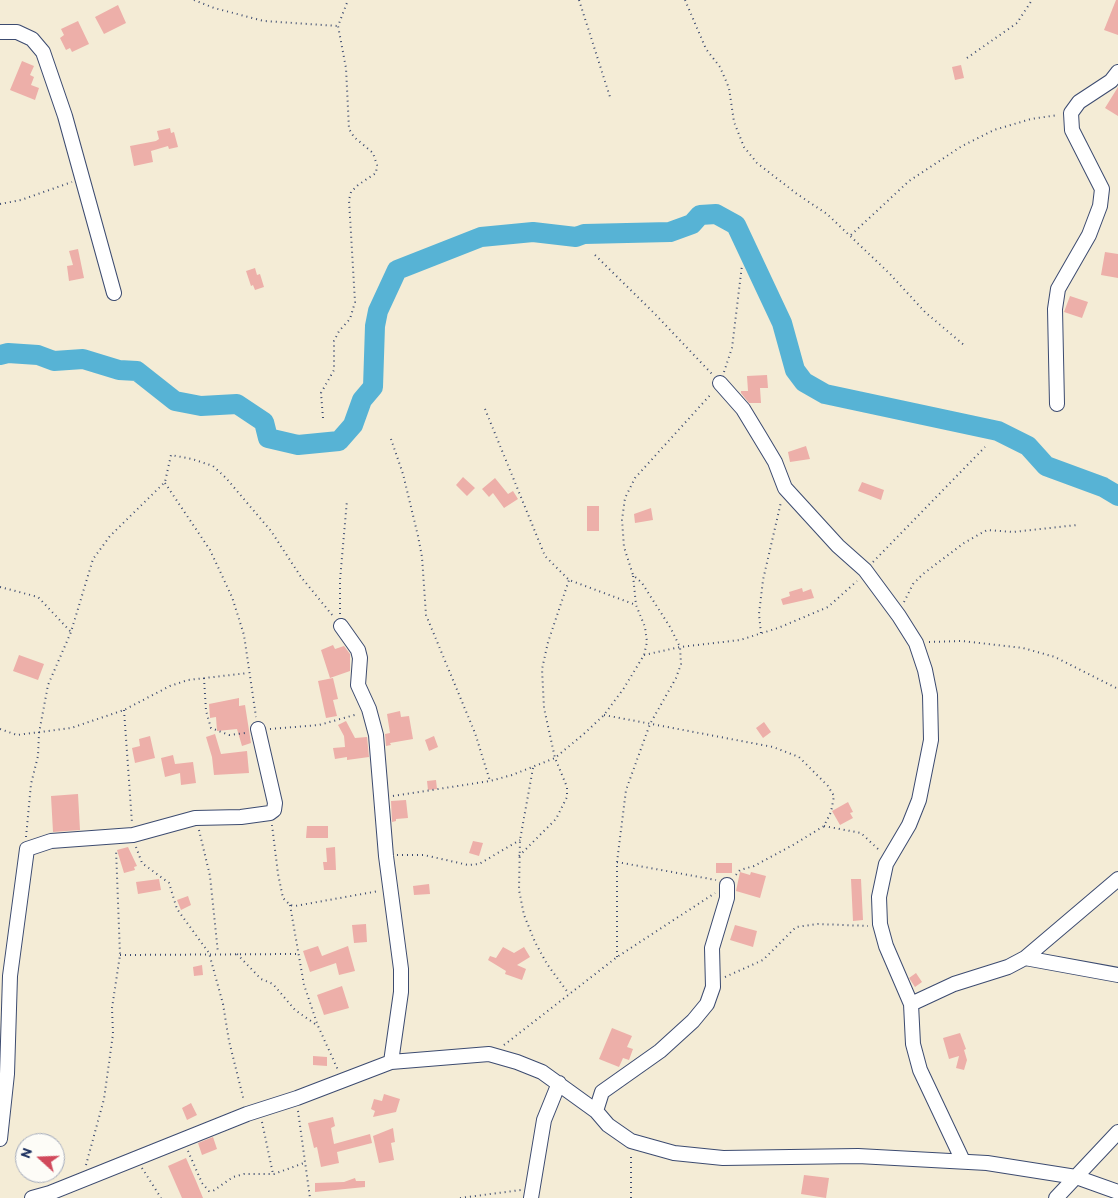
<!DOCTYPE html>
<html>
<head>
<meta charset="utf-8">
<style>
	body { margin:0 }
	#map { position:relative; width:1118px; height:1198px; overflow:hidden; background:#f4ecd6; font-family:Itim,sans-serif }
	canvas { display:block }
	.north { position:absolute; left:15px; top:1133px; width:50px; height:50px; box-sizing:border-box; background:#fdfcf7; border:1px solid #a3aaba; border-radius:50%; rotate:290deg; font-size:14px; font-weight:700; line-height:20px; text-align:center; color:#1b2f5e }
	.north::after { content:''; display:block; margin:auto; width:18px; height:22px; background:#d1495b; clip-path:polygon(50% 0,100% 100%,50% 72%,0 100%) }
</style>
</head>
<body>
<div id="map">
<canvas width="1118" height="1198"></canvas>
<div class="north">N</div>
</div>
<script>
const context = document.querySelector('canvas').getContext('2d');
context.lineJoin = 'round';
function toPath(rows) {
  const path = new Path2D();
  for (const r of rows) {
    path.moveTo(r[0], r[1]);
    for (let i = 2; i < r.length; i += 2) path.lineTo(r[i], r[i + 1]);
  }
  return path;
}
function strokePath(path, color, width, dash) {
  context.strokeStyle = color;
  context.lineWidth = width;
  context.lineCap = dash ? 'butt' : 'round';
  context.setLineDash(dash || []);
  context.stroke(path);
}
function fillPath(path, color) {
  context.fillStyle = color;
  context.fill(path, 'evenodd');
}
strokePath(toPath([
	[0,355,8,353,38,355,54,361,83,359,119,370,137,371,175,401,201,406,237,404,264,422,268,438,298,445,339,441,353,425,362,400,373,387,375,326,378,311,397,270,481,237,533,232,576,237,584,234,670,232,692,224,700,215,716,214,736,225,782,323,795,370,804,382,825,394,998,431,1028,446,1046,466,1103,487,1118,496]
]), '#57b3d5', 20);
fillPath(toPath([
	[1116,0,1118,0,1118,35,1104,30],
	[118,5,126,23,104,34,95,17],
	[78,21,89,44,72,52,70,48,66,50,60,38,64,35,61,29],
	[22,61,34,66,30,75,34,77,31,85,39,88,35,100,10,90],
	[961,65,964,78,955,80,952,67],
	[1118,87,1118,116,1105,108],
	[170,128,171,133,174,132,178,147,169,149,168,146,151,151,153,162,134,166,130,146,156,141,159,139,157,131],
	[78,249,84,278,69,281,67,266,73,265,69,251],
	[1105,252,1118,254,1118,278,1101,275],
	[255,268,257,275,260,274,264,287,255,290,253,285,251,286,246,271],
	[1070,296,1088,302,1082,318,1064,312],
	[767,375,768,388,760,388,761,403,749,403,741,393,741,391,748,391,747,376],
	[806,446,810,459,790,462,788,452],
	[463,477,475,488,467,496,456,485],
	[495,478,508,494,513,491,518,499,504,508,493,493,489,497,482,489],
	[862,482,884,490,881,500,858,491],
	[587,506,599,506,599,531,587,531],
	[651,508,653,520,635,523,634,514],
	[802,588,803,592,811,589,814,598,783,605,781,599,790,596,789,592],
	[333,645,335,649,344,646,350,654,350,671,330,678,321,650],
	[19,655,44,664,38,680,13,671],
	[333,678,338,699,333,700,337,716,326,718,318,681],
	[239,698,239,706,245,705,251,743,242,746,237,729,217,731,216,717,210,718,209,704],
	[400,711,401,717,409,716,413,739,390,743,391,745,386,746,385,734,390,733,387,714],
	[346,721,355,738,367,737,369,757,347,760,347,757,335,759,333,748,345,747,344,736,338,725],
	[764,722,771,732,763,738,756,728],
	[215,734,221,754,247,751,249,773,214,775,212,757,206,737],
	[150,736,155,758,135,763,132,748,140,746,139,739],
	[434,736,438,747,429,751,425,740],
	[173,755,175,764,193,762,196,783,181,785,180,773,165,777,161,758],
	[436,780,437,789,428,790,427,781],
	[78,794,80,830,53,832,51,796],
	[406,800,408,818,396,819,396,821,392,822,391,801],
	[848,802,853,812,850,813,853,818,840,825,832,811],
	[307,826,328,826,328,838,306,838],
	[473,841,483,843,479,856,469,853],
	[128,847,137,866,134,867,135,870,124,873,117,850],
	[335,847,336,870,324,870,323,862,327,862,326,848],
	[716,863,732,863,732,873,716,873],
	[740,872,750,875,751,872,766,876,760,898,736,891],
	[159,879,161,890,138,894,136,882],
	[851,879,861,879,863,920,853,921],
	[429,884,430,894,414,895,413,886],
	[188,896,191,905,181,910,177,900],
	[366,924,367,942,354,943,352,925],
	[735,925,757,931,753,947,730,940],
	[318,946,322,956,348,946,355,971,339,975,336,963,310,972,303,951],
	[503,947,514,953,524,947,530,957,517,965,526,969,522,980,505,974,506,971,488,960,490,956,496,958],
	[202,965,203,975,194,976,193,967],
	[916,973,922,982,915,987,909,978],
	[342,986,349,1008,324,1015,317,995],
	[612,1028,632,1036,627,1047,633,1049,629,1060,623,1058,619,1067,599,1059],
	[960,1033,966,1049,964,1050,967,1060,964,1070,956,1068,959,1056,949,1059,943,1038],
	[313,1056,327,1057,327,1066,313,1065],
	[384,1094,400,1099,396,1112,373,1117,375,1111,371,1109,374,1099,382,1101],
	[191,1103,197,1115,187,1120,182,1108],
	[333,1117,335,1126,331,1128,334,1144,370,1134,372,1143,337,1152,339,1163,321,1167,317,1147,314,1148,308,1123],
	[393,1128,395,1142,391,1143,394,1160,379,1163,373,1136],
	[213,1137,217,1149,202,1155,198,1143],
	[186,1158,196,1181,203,1198,182,1198,168,1166],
	[804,1175,829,1178,826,1198,801,1194],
	[355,1178,356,1181,365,1181,365,1187,315,1192,315,1183,344,1182]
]), '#edafa9');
const street = toPath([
	[0,32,17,32,32,39,43,52,65,116,114,293],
	[720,383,743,409,760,437,775,462,785,488,838,546,865,570,899,616,916,643,925,670,930,695,931,740,919,800,909,825,886,864,879,897,880,924,886,946,911,1004,913,1044,920,1070,963,1161],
	[1057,404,1055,309,1058,289,1089,235,1100,206,1102,189,1072,130,1071,113,1079,102,1111,81,1118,72],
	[341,626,358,650,360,658,358,685,369,709,376,735,386,856,401,969,401,992,391,1062],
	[1025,958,1118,975],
	[911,1004,954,984,1008,967,1025,958,1118,879],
	[596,1111,602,1092,660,1051,693,1021,707,1004,713,987,712,948,727,898,727,885],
	[0,1139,7,1074,10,976,27,849,51,841,133,835,195,818,241,817,270,813,274,810,275,803,258,729],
	[32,1198,50,1193,247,1114,297,1098,391,1062,489,1054,517,1062,542,1072,596,1111,608,1125,631,1141,674,1153,723,1158,858,1156,987,1163,1076,1177,1118,1192],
	[531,1198,544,1120,559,1083],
	[1056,1198,1118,1132]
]);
strokePath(street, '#3c4b70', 16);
strokePath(toPath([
	[194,0,214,8,264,21,338,26],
	[579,0,611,100],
	[685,0,706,49,720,67,729,88,734,122,744,147,757,163,797,194,827,214,889,273,925,312,965,346],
	[967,58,1017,23,1032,0],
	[0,204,21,200,72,182],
	[851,235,909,181,962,146,994,130,1031,119,1058,115],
	[595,255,655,314,712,374],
	[724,372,732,348,742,265],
	[485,409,545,556,569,580,636,605],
	[323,418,321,393,334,370,334,341,339,331,350,319,355,302,349,200,351,192,358,185,376,173,377,165,373,153,354,137,349,129,346,68,338,26,348,0],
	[391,439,403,474,418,536,422,557,426,615,475,733,490,781],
	[165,483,210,550,232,597,244,635,256,717],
	[873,562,985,447],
	[0,587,38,597,71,632],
	[904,602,913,584,923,574,964,543,987,530,1013,532,1077,525],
	[340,614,340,580,347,500],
	[761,633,759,614,763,580,781,502],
	[929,642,962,641,1023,648,1055,657,1118,689],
	[644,655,680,647,740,640,778,628,828,607,857,581],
	[204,678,206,711,211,728,229,735,245,733],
	[124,710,132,823],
	[604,715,773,747,799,757,828,786,834,796,831,812,824,826,793,845,754,866,740,870,735,876],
	[0,729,17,735,71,728,124,710,170,686,188,680,248,673],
	[270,729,319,725,358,714],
	[533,768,520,840,519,890,524,915,535,942,547,964,569,994],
	[393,796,490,781,512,775,555,758,586,732,604,715,624,688,644,655,647,642,645,627,636,605,633,575],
	[272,825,278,874,283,898,290,905,295,906,379,891],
	[824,826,861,833,879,850],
	[199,830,210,876,218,953],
	[26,837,31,784,38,756,39,733,48,685,71,632,93,559,110,536,165,482,171,455,192,459,213,466,226,478,271,531,301,577,333,616],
	[136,847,142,863,169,883,177,909,209,953,223,1004,229,1041,244,1101],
	[397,855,424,855,468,865,479,864,520,840],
	[519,856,556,819,567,797,567,787,555,758,544,708,542,669,548,642,569,580],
	[617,862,716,880],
	[290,905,304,985,318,1026,338,1070],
	[237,954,261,979,273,984,295,1010,318,1026],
	[120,955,297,954],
	[617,957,617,862,626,790,650,724,676,678,681,664,680,647,670,627,642,583,633,575,624,547,622,520,625,498,635,478,712,393],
	[725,977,763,960,796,927,818,924,868,926],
	[504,1045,617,957,715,893],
	[298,1111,310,1198],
	[262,1122,273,1174],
	[188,1151,202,1183,209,1191,213,1191,233,1177,244,1174,274,1174,304,1163],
	[86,1165,104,1099,113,1034,112,1008,120,955,116,849],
	[142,1168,161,1198],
	[460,1198,521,1190],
	[631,1198,631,1153]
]), '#3c4b70', 2, [1, 4]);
strokePath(street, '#fff', 14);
</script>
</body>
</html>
